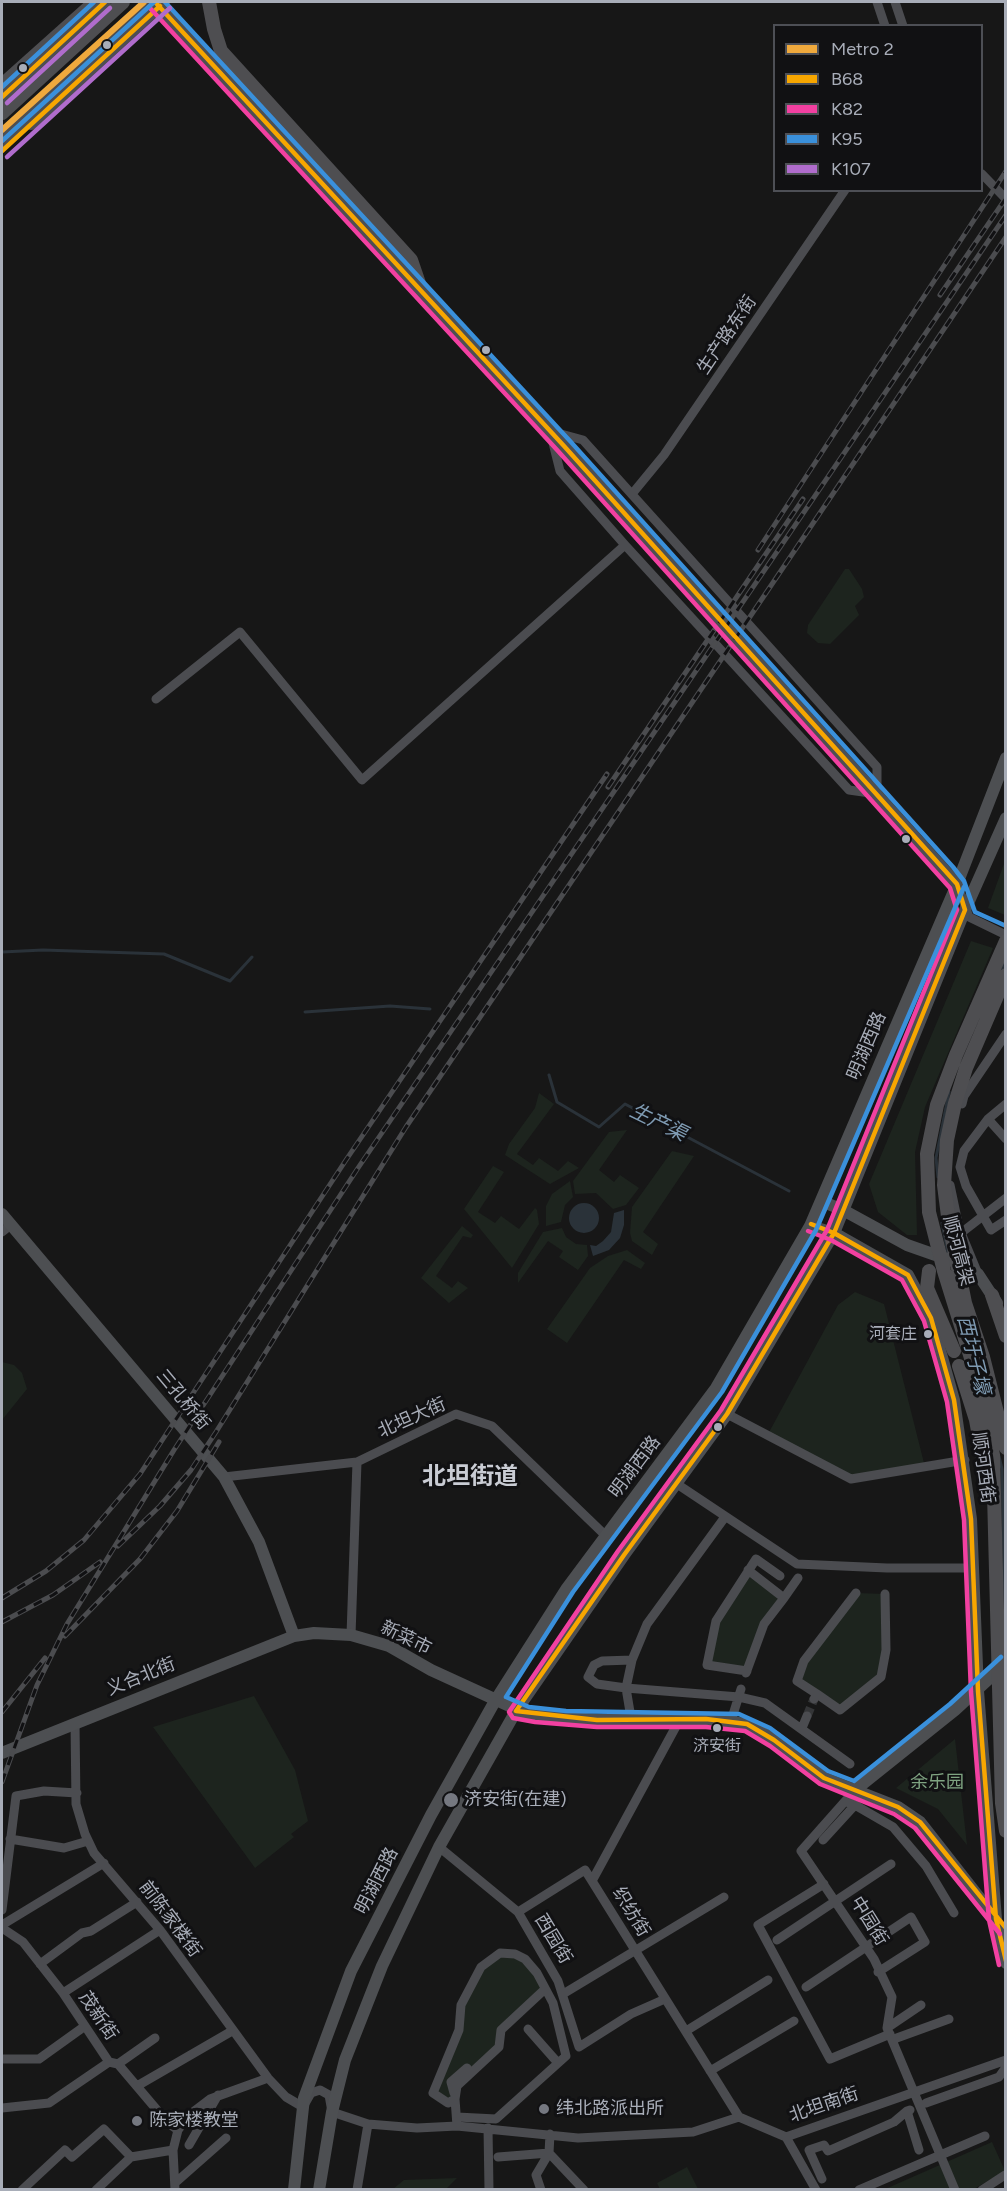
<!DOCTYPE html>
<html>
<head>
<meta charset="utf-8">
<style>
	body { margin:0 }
	#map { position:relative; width:1007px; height:2191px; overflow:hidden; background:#171717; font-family:Figtree,sans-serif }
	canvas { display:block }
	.frame { position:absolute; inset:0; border:3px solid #a8adb8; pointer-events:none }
	.legend { position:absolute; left:773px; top:24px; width:210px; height:168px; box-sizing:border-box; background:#111113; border:2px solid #4d4f55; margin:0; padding:8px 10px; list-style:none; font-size:18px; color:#a8adb8 }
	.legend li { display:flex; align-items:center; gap:12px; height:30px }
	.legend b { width:30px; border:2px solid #4d4f55 }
</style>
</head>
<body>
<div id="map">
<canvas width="1007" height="2191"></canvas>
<div class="frame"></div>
<ul class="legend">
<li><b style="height:8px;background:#efa93d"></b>Metro 2</li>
<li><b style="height:8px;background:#f7a600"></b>B68</li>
<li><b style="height:8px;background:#f240a1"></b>K82</li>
<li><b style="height:8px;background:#3a90db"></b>K95</li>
<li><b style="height:8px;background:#b06ccc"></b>K107</li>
</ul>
</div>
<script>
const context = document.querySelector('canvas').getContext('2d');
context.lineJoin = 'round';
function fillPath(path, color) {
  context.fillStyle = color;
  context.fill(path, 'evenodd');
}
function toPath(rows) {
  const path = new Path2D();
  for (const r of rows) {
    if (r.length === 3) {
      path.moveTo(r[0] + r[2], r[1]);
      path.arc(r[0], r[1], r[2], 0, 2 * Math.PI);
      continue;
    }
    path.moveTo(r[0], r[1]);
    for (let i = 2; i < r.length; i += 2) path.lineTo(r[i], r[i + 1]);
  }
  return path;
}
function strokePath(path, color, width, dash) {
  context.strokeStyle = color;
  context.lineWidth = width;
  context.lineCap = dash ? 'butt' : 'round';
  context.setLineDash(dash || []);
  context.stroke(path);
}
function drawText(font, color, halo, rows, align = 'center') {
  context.font = font + ' Figtree,"Noto Sans SC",sans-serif';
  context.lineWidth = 6;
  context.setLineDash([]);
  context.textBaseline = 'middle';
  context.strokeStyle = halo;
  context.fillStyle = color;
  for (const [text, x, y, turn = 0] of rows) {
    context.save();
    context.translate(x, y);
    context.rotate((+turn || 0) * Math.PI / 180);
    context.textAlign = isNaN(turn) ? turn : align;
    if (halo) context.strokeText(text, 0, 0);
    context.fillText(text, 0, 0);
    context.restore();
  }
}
fillPath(toPath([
	[845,569,849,569,862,589,864,597,855,606,859,615,830,644,818,643,807,633,808,625],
	[1005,861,1006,914,1005,915,988,908],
	[971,941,993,948,925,1107,915,1152,917,1235,907,1235,878,1212,869,1184],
	[539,1093,554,1104,517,1154,533,1165,539,1158,558,1171,568,1161,579,1168,550,1184,505,1155,509,1144,535,1108],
	[627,1130,599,1170,614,1182,620,1175,639,1188,626,1205,613,1209,596,1193,575,1194,573,1181,609,1132],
	[672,1151,694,1156,643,1232,658,1244,652,1255,632,1241,630,1233,632,1207],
	[493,1166,504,1172,478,1212,495,1223,501,1216,519,1229,535,1208,537,1210,539,1224,512,1268,464,1209],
	[570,1181,573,1197,565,1205,561,1222,546,1226,546,1206,552,1194],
	[462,1226,473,1235,471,1238,463,1236,436,1276,452,1288,458,1281,468,1288,449,1303,421,1278],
	[562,1228,566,1237,576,1244,587,1245,588,1256,578,1270,559,1257,563,1251,548,1241,518,1283,518,1273,543,1232],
	[627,1250,645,1263,641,1269,624,1260,567,1343,547,1329,590,1268,608,1256],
	[855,1292,884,1304,925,1467,851,1479,767,1436,838,1305],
	[2,1362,14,1365,22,1373,27,1389,2,1420],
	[748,1570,784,1598,764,1624,747,1671,707,1665,716,1621],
	[856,1593,885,1594,881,1677,840,1710,797,1681,804,1661],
	[254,1696,295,1770,308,1821,291,1834,294,1837,255,1868,153,1727],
	[955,1739,967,1845,938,1809,896,1788],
	[500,1953,525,1959,544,1990,501,2030,499,2047,457,2086,448,2103,433,2093,459,2030,461,2005,481,1967],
	[992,2142,1005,2171,974,2189,883,2190],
	[687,2167,698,2189,660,2189,657,2183],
	[457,2178,446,2189,393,2189,404,2180]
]), '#1d241e');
fillPath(toPath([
	[584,1218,15],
	[624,1210,624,1225,620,1238,609,1250,593,1256,590,1245,596,1246,603,1241,611,1232,614,1213]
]), '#2a3239');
strokePath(toPath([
	[2,952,43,950,164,954,230,981,252,957],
	[305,1012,390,1006,430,1009],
	[980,1017,1006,959],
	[549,1075,557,1102,599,1127,625,1104,789,1191],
	[938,1177,936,1158,949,1092],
	[942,1223,948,1253],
	[999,1456,1002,1469,1006,1655]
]), '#2a3239', 3);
strokePath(toPath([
	[807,1716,814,1699]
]), '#343537', 9, [9, 4.5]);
strokePath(toPath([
	[877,2,885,26],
	[895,2,903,26],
	[982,174,1006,199],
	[550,431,583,440,877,767,877,794,849,790,625,545,560,471,550,431],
	[632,494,664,455,845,190],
	[156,699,240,632,362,780,625,545],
	[957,884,969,917,1006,935],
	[962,1104,964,1096,1006,1034],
	[1006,1104,988,1119,964,1151,960,1167,966,1186,991,1230,1006,1220],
	[988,1119,1006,1139],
	[950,1185,959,1228,978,1274],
	[2,1232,12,1224],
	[961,1233,1006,1198],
	[727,1414,851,1479,965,1460],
	[224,1477,357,1462,456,1414,492,1426,606,1536],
	[677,1484,797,1564,887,1568,973,1568],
	[725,1517,647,1624,632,1660,626,1688,739,1697,765,1703,850,1764],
	[784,1598,798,1578],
	[351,1635,357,1462],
	[747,1671,707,1665,716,1621,756,1559,780,1576],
	[746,1673,764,1624,784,1598,748,1570],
	[817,1694,797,1681,804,1661,856,1593],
	[814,1699,817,1694,840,1710,881,1677,886,1650,885,1594],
	[631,1718,626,1688,597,1684,588,1677,594,1665,602,1661,632,1660],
	[680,1719,592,1881,739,2117],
	[731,1721,741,1689],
	[75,1723,76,1804,85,1834,94,1853,160,1930,268,2078,286,2097,303,2107,311,2093,320,2090,329,2095,332,2112,368,2124,417,2128,457,2126,578,2138,693,2132,739,2117,786,2137,1006,2060],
	[802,1728,807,1716],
	[855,1790,801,1851,874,1959,892,1997,887,2028,955,2190],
	[855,1805,893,1827,926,1866,954,1913],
	[10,1839,64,1848,88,1841],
	[823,1840,855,1805,849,1803],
	[439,1847,518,1912,558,1981,579,2047,631,2014,665,1999],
	[824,1884,758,1925,830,2059,890,2034],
	[2,1910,16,1796,44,1791,77,1793],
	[518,1912,585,1870,592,1881],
	[2,1925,104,1863],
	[2,1928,23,1942,63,1993,109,2062],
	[777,1940,891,1864],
	[40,1964,82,1933,91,1931,137,1902],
	[806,1987,911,1917,925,1942,878,1972],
	[63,1993,160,1930],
	[563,1994,724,1897],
	[887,2028,921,2005],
	[528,2029,558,2063],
	[686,2031,768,1980],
	[894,2039,949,2019],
	[2,2059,39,2059,85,2026],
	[109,2062,118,2064,168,2123,178,2130],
	[118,2064,155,2038],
	[710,2071,794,2021],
	[137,2086,232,2031],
	[454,2093,451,2082,467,2068],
	[455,2099,457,2086,499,2047,501,2030,544,1990],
	[926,2103,999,2077,1006,2067],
	[2,2108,49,2103,109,2062],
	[910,2110,907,2111,919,2150],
	[457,2126,455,2099,448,2103,433,2093,459,2030,461,2005,481,1967,500,1953,515,1954,525,1959,537,1973,553,2003,566,2056,496,2119,457,2117],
	[488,2128,489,2190],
	[550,2134,549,2153,584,2190],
	[786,2137,816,2190],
	[189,2145,218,2095],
	[498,2157,549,2153,536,2175,541,2190],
	[822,2179,809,2150,824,2145,828,2151,894,2122,907,2111],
	[175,2183,226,2138],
	[22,2190,65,2150,72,2157,104,2129,131,2157],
	[96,2190,131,2157,173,2150],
	[175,2190,173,2150,178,2130,189,2115,210,2099,268,2078],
	[357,2190,368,2124],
	[859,2190,985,2136],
	[982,2190,1005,2175]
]), '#4b4c50', 9);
strokePath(toPath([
	[155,2,564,446,957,884],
	[2,97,105,2],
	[31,124,164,2],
	[821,1201,843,1210,907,1245,964,1265,978,1274,997,1303],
	[2,1214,224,1477,259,1542,294,1636],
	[810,1226,834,1233,908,1275,931,1318,954,1400,971,1519,978,1691,996,1919,1006,1963],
	[2,1753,294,1636,314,1633,351,1635,389,1646,431,1670,527,1714,597,1720,706,1719,747,1724,774,1740,824,1778,898,1807,920,1822,996,1919],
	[855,1790,955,1710,1006,1663],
	[294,2190,304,2098,351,1971,431,1815,495,1701,567,1588,716,1388,810,1226,957,884,1006,758],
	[319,2190,332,2112,345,2060,382,1966,439,1847,516,1711,624,1555,727,1414,834,1233,965,910,1006,818]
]), '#4d4f52', 12);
strokePath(toPath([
	[209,2,214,29,221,51,411,260,422,292],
	[2,85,95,2],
	[2,113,123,2],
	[2,142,155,2],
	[929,1271,927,1288,954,1351],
	[992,1295,1006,1336]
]), '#4e4e51', 14);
const rail = toPath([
	[940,295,1006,198],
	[758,550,1006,171],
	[608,787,803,499],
	[118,1546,160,1506,191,1470,216,1432,406,1127,1006,237],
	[2,1598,46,1571,84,1540,140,1474,346,1160,607,774],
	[2,1622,53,1595,100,1562],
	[65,1636,140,1559,177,1511,219,1442],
	[2,1712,45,1658],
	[2,1782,37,1685,67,1624,174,1450,358,1168,1006,215]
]);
strokePath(rail, '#4b4c4f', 5);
strokePath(rail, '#111113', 3, [9]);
strokePath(toPath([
	[1006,941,956,1055,937,1105,927,1154,929,1212,944,1271,983,1397,993,1455,1002,1803,1006,1831],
	[1006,975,966,1068,955,1103,947,1140,944,1185,949,1224,965,1303,983,1357,1006,1448],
	[959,1366,976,1420,987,1480]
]), '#4e4e51', 14);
strokePath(toPath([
	[155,2,564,446,957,884,965,910,834,1233,727,1414,624,1555,516,1711,597,1720,706,1719,747,1724,774,1740,824,1778,898,1807,920,1822,1006,1928],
	[2,97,105,2],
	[2,151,160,6],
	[811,1224,834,1233,908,1275,931,1318,954,1400,971,1519,978,1691,996,1919,1006,1961]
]), '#f7a600', 4.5);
strokePath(toPath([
	[149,7,558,451,950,888,957,910,827,1230,721,1410,618,1551,509,1712,513,1718,535,1722,597,1727,706,1727,745,1731,770,1746,820,1784,894,1814,915,1828,1000,1934],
	[808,1231,831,1240,902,1280,924,1321,947,1402,964,1520,971,1692,989,1920,999,1965]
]), '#f240a1', 4.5);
strokePath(toPath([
	[165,2,570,441,953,867,964,881,975,912,1006,926],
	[2,87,94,2],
	[2,141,154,2],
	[964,887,816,1230,722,1392,573,1592,506,1697,529,1707,566,1711,739,1714,770,1728,828,1771,854,1781,950,1704,1001,1657]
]), '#3a90db', 4.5);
strokePath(toPath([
	[7,103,110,8],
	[7,157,170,8]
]), '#b06ccc', 4.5);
strokePath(toPath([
	[2,130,144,2]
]), '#efa93d', 6);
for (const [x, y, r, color] of [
	[107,45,5,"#a8adb8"],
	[23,68,5,"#a8adb8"],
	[486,350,5,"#a8adb8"],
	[906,839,5,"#a8adb8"],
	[928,1334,5,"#a8adb8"],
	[718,1427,5,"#a8adb8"],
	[717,1728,5,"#a8adb8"],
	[451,1800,8,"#757880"],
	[544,2109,6,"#757880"],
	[137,2121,6,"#757880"]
]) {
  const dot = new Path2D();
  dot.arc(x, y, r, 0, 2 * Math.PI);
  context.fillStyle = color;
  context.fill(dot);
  strokePath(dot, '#111113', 2);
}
drawText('16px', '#a8adb8', '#111113', [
	["河套庄",917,1334],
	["济安街",717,1746,"center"]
], 'right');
drawText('18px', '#a8adb8', '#111113', [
	["生产路东街",727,335,-56],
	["明湖西路",867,1046,-67],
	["顺河高架",958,1251,75],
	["三孔桥街",183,1400,50],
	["北坦大街",412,1418,-24],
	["明湖西路",635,1467,-53],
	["顺河西街",983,1468,82],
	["新菜市",406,1638,26],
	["义合北街",141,1677,-22],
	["明湖西路",377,1881,-63],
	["织纺街",631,1912,59],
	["前陈家楼街",170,1919,53],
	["中园街",869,1921,58],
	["西园街",553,1939,59],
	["茂新街",98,2016,56],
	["北坦南街",824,2105,-19]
]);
drawText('18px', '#7fa381', '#111113', [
	["余乐园",937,1783]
]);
drawText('18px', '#a8adb8', '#111113', [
	["济安街(在建)",464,1800],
	["纬北路派出所",556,2109],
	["陈家楼教堂",149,2121]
], 'left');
drawText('italic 20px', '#7f9bb3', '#111113', [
	["生产渠",658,1123,26],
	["西圩子壕",973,1355,76]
]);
drawText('bold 24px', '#c9ccd4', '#111113', [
	["北坦街道",470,1477]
]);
</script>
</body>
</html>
